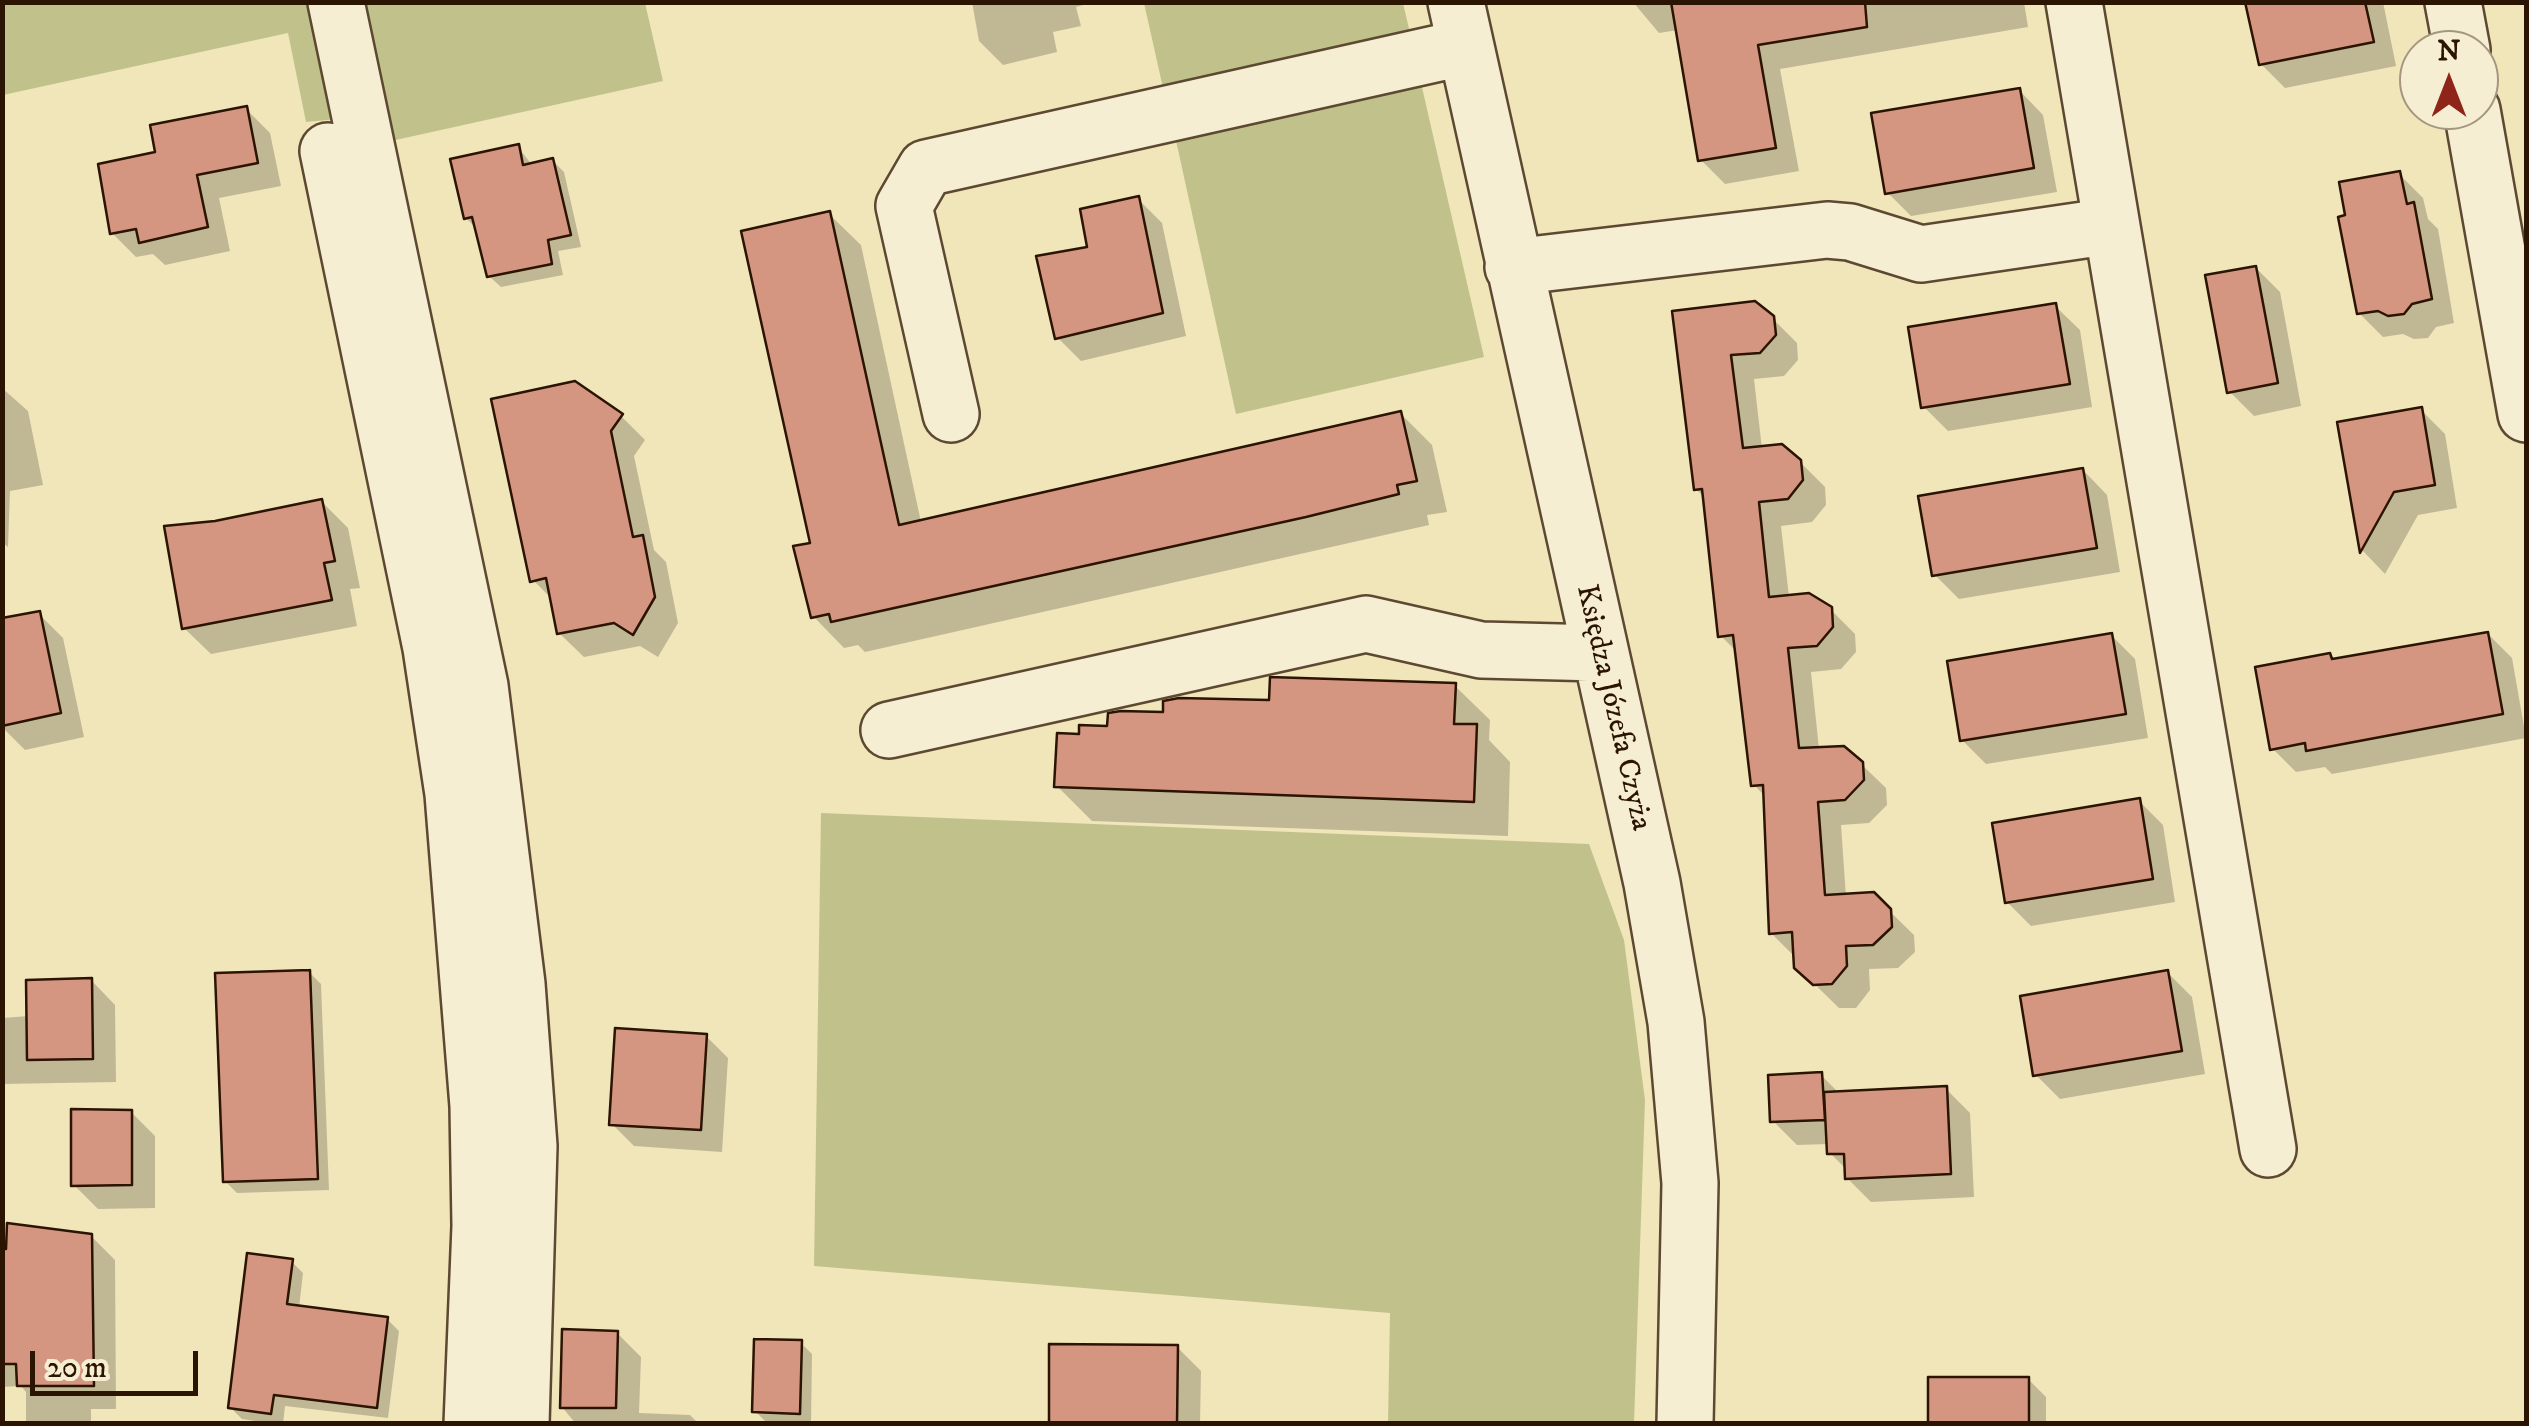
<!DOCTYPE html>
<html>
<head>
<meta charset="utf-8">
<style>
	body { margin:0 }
	#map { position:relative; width:2529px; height:1426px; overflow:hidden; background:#f1e5ba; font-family:"IM FELL DW Pica",serif }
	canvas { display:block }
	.frame { position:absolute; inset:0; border:5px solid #2c1403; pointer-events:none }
	.north { position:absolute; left:2399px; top:30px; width:100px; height:100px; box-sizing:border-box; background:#f6eed2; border:2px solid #a5977f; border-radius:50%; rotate:0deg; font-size:28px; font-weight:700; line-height:40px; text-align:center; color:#2c1403 }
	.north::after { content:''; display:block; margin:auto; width:35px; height:45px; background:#8f2418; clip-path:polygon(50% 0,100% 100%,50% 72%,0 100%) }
	.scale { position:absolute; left:30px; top:1351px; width:168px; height:45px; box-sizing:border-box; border:5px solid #2c1403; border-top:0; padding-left:12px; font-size:30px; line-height:35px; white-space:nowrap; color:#2c1403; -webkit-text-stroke:8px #f6eed2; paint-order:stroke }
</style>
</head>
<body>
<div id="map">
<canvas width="2529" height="1426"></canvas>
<div class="frame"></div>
<div class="north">N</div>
<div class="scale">20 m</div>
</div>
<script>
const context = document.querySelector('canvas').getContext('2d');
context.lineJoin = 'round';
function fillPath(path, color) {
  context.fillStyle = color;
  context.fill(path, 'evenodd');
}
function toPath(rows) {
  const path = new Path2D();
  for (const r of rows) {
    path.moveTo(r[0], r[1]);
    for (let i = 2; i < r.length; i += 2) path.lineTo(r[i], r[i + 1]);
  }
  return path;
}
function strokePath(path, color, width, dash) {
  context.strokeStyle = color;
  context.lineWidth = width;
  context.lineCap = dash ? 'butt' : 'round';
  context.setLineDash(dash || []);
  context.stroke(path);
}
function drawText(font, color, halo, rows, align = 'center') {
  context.font = font + ' "IM FELL DW Pica",serif';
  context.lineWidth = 10;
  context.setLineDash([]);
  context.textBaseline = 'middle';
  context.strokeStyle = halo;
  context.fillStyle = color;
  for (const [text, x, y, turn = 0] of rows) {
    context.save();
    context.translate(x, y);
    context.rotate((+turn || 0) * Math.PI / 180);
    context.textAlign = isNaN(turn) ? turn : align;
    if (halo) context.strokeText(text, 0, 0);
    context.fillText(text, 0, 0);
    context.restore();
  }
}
fillPath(toPath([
	[2,3,314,3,338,119,306,122,288,33,3,95],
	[353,3,645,3,663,81,391,141],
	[1144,3,1403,3,1410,33,1163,88],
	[1421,83,1484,357,1236,414,1175,136],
	[821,813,1589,844,1624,940,1645,1100,1634,1423,1388,1423,1390,1313,814,1266]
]), '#c1c28b');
fillPath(toPath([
	[972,2,1094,2,1076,7,1081,26,1053,32,1057,52,1003,65,979,41],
	[1633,2,2024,2,2028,27,1780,69,1799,171,1725,184,1701,160,1678,30,1659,33],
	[2247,2,2383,2,2396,66,2285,88,2261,64],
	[2019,90,2043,115,2057,192,1911,216,1887,192],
	[246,109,270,133,281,186,219,198,230,251,165,265,153,254,136,257,112,233,158,154],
	[518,147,532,165,553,161,564,172,581,247,558,251,563,275,501,287,489,276,477,229,466,218],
	[2399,174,2423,198,2428,219,2438,229,2454,323,2436,327,2428,338,2414,339,2403,334,2383,337,2359,313],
	[1138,199,1162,223,1186,336,1081,361,1057,337,1090,249],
	[829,214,861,245,921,522,1400,413,1432,445,1447,512,1427,515,1429,525,865,652,858,645,844,648,813,616],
	[2256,268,2280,292,2301,406,2254,416,2230,392],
	[2055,306,2080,330,2092,407,1948,431,1924,407],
	[1675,313,1772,318,1797,343,1798,360,1784,376,1754,379,1762,449,1800,462,1825,487,1826,505,1812,522,1781,526,1789,597,1830,609,1855,634,1856,652,1841,669,1811,672,1819,749,1861,764,1886,788,1887,805,1869,823,1841,825,1846,897,1873,895,1914,935,1915,952,1898,968,1869,969,1870,990,1856,1008,1839,1008,1797,967,1796,958,1771,933,1766,797,1754,785,1738,653,1721,636,1705,498,1696,489],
	[575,384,621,416,645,440,634,456,654,550,666,562,678,623,658,657,640,646,584,657,559,633,553,600,533,580],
	[2,388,28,411,43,485,10,491,8,547,2,542],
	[2421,410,2445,434,2457,508,2418,515,2385,574,2363,551,2340,424],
	[2083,470,2107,495,2120,572,1959,599,1935,575],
	[321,501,348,528,360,588,350,589,357,626,211,654,184,628,215,523],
	[39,614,63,638,84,737,25,750,2,727,2,621],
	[2488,634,2512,658,2526,738,2332,774,2325,767,2296,772,2272,748,2330,656,2335,661],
	[2111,635,2135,659,2148,738,1986,764,1962,740],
	[1455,686,1490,720,1489,740,1510,762,1508,836,1092,821,1057,786,1081,736,1110,729,1166,715],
	[2139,801,2163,825,2175,902,2031,926,2007,902],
	[309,972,321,984,329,1190,237,1193,225,1181],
	[2168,973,2192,997,2205,1074,2060,1099,2036,1075],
	[91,980,115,1005,116,1082,2,1084,2,1018,29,1016],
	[706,1036,728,1058,722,1152,634,1146,612,1124],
	[1821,1075,1840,1094,1946,1089,1970,1113,1974,1197,1871,1202,1847,1178,1847,1170,1830,1153,1829,1144,1797,1145,1773,1121],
	[131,1112,155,1136,155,1208,98,1209,74,1185],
	[91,1236,115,1260,116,1409,91,1409,91,1424,26,1424,26,1392,21,1386,2,1387,2,1252],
	[291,1261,303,1273,299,1308,387,1319,399,1331,388,1418,285,1406,283,1424,275,1424,242,1419,231,1408],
	[617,1333,641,1357,639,1413,690,1415,699,1424,576,1424,562,1407],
	[801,1343,812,1354,811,1424,767,1423,755,1411],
	[1177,1347,1201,1371,1200,1424,1051,1424],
	[2028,1379,2046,1397,2046,1424,1930,1424]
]), '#0003');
const building = toPath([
	[1671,2,1865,2,1867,27,1758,45,1776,148,1698,161,1671,2],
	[2245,2,2365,2,2374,42,2259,65,2245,2],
	[2020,88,2034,168,1885,194,1871,113,2020,88],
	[247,106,258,163,197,175,208,227,139,243,136,229,110,234,98,164,155,152,150,125,247,106],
	[519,144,523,165,553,158,571,235,548,240,552,264,487,277,472,217,464,219,450,159,519,144],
	[2400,171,2407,204,2414,202,2432,299,2412,304,2404,314,2388,316,2378,311,2357,314,2338,217,2345,215,2339,182,2400,171],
	[1139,196,1163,313,1055,339,1036,256,1087,247,1080,209,1139,196],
	[830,211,899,525,1401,411,1417,481,1397,485,1399,494,1306,517,831,622,829,614,811,618,793,546,810,543,741,231,830,211],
	[2256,266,2278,383,2227,393,2205,275,2256,266],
	[1755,301,1774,316,1776,335,1760,353,1731,355,1743,448,1782,444,1801,460,1803,480,1788,499,1759,502,1769,597,1809,593,1832,607,1833,627,1817,646,1788,648,1799,748,1844,746,1863,762,1864,780,1845,800,1818,802,1825,895,1874,892,1891,909,1892,927,1873,945,1846,946,1847,966,1832,984,1813,985,1794,968,1792,932,1769,934,1763,785,1751,786,1733,635,1718,637,1702,489,1694,490,1672,311,1755,301],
	[2056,303,2070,384,1921,408,1908,327,2056,303],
	[575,381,623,414,611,431,633,537,643,535,655,597,633,635,614,623,557,634,546,578,530,582,491,399,575,381],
	[2422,407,2435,485,2394,492,2360,553,2337,422,2422,407],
	[2083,468,2097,548,1932,576,1918,496,2083,468],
	[322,499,335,561,324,563,332,600,182,629,164,526,215,521,322,499],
	[40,611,61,713,2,726,2,618,40,611],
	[2488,632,2503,714,2306,751,2305,743,2270,750,2255,667,2330,653,2332,659,2488,632],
	[2112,633,2126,714,1960,741,1947,661,2112,633],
	[1270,677,1456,683,1454,724,1477,724,1474,802,1054,787,1057,733,1079,734,1079,725,1107,726,1108,713,1121,711,1163,712,1163,701,1179,698,1269,700,1270,677],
	[2140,798,2153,879,2005,903,1992,823,2140,798],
	[310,970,318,1179,223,1182,215,973,310,970],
	[2168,970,2182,1051,2033,1076,2020,996,2168,970],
	[92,978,93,1059,27,1060,26,980,92,978],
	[615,1028,707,1034,701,1130,609,1125,615,1028],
	[1822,1072,1825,1120,1770,1122,1768,1075,1822,1072],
	[1947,1086,1951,1174,1845,1179,1844,1154,1827,1154,1824,1092,1947,1086],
	[71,1109,132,1110,132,1185,71,1186,71,1109],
	[7,1223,92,1234,94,1386,17,1386,16,1364,2,1364,2,1249,6,1249,7,1223],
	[247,1253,293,1259,287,1304,388,1317,377,1408,274,1395,271,1414,228,1408,247,1253],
	[562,1329,618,1331,616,1408,560,1408,562,1329],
	[754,1339,802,1340,800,1414,752,1412,754,1339],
	[1049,1344,1178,1345,1177,1424,1049,1424,1049,1344],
	[1928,1377,2029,1377,2029,1424,1928,1424,1928,1377]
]);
fillPath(building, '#d49681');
strokePath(building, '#2c1403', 2.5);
const minor = toPath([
	[336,2,480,686,517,984,529,1146,521,1424],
	[1456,2,1652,883,1676,1022,1690,1183,1685,1424],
	[2074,2,2268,1149],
	[2453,2,2462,50],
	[2472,110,2526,414],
	[328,151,431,648,453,794,478,1106,480,1226,472,1424],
	[1513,267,1827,230,1850,232,1921,254,2111,226],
	[951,414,904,206,926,168,1466,47],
	[889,730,1366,624,1481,650,1599,653]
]);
strokePath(minor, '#5d4831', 60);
strokePath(minor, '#f6eed2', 55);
drawText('30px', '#2c1403', '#f6eed2', [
	["Księdza Józefa Czyża",1612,708,77]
]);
</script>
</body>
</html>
